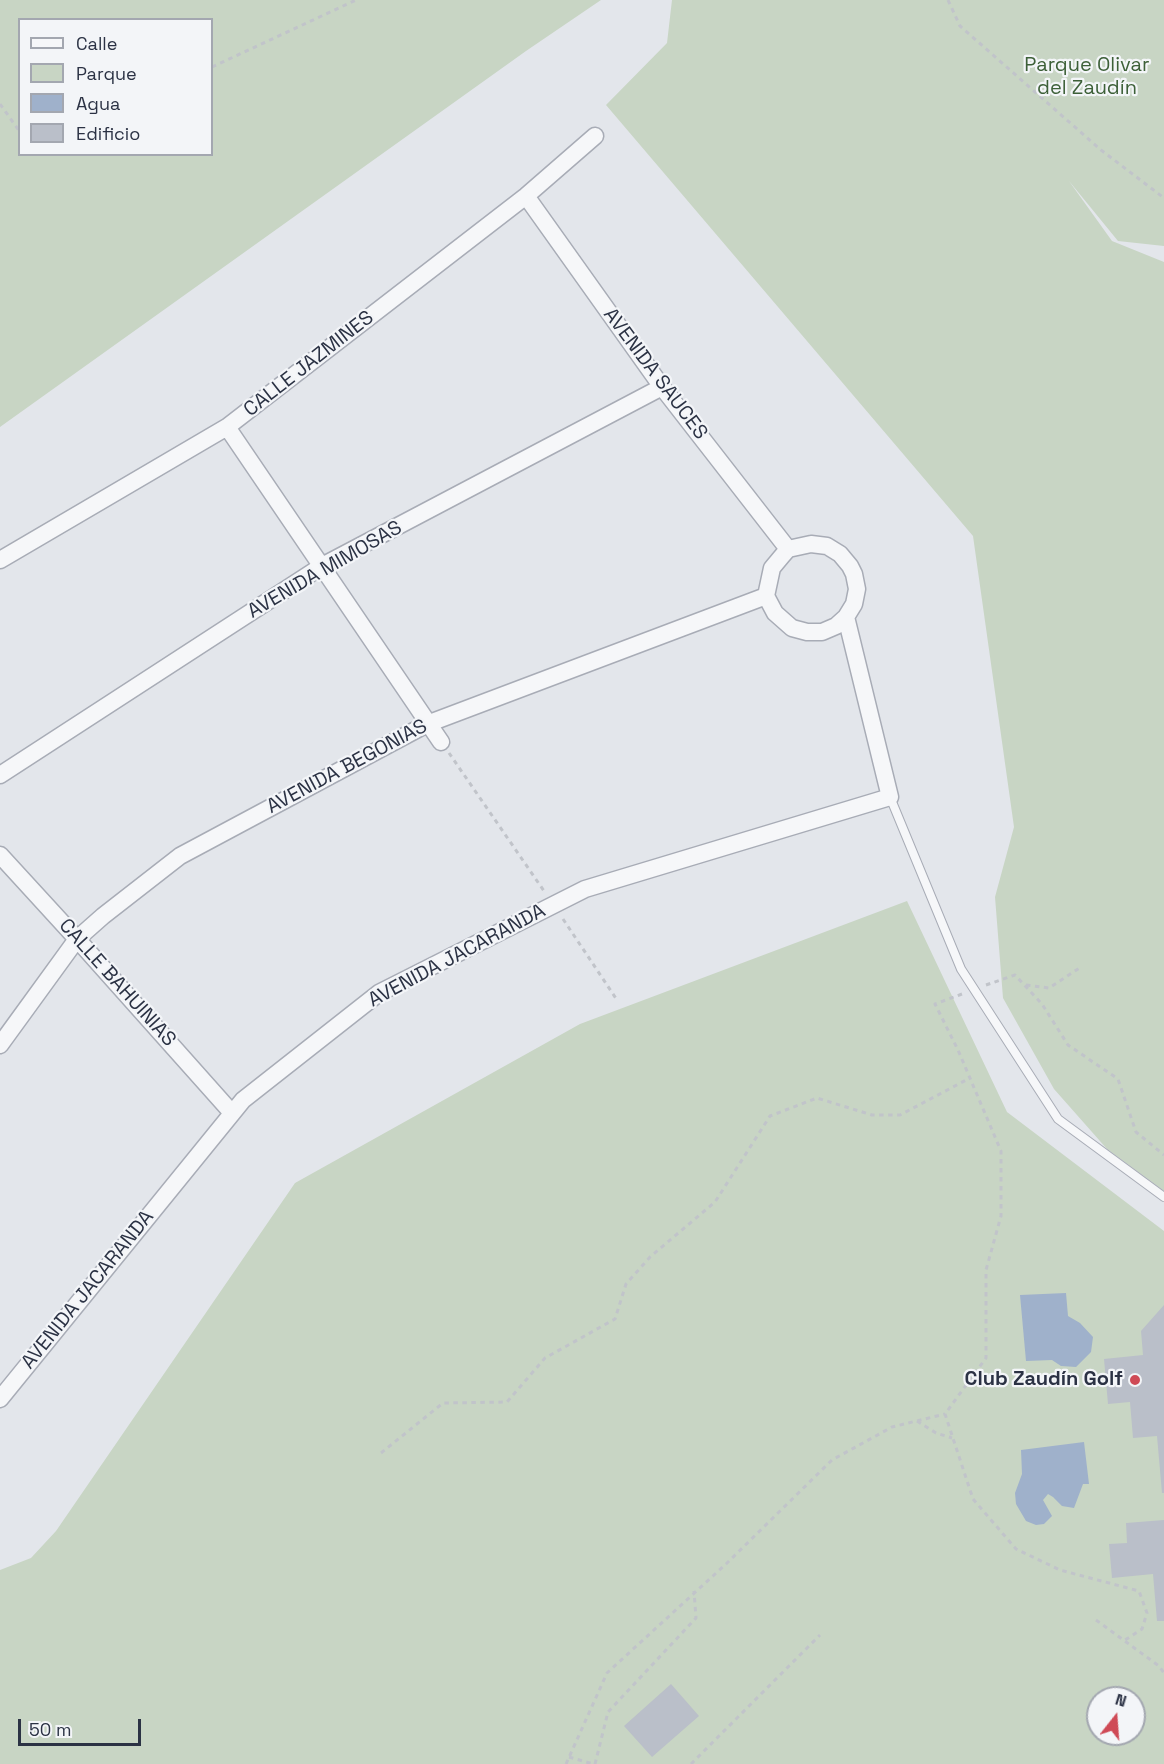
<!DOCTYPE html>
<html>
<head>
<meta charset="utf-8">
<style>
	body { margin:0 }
	#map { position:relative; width:1164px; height:1764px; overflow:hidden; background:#e3e6eb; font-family:"Space Grotesk",sans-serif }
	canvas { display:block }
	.legend { position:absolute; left:18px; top:18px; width:195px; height:138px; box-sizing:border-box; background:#f3f5f8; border:2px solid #a3a7b0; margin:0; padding:8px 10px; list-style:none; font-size:18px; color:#2b3244 }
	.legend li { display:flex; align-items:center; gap:12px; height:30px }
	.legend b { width:30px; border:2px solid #a3a7b0 }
	.north { position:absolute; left:1086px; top:1686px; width:60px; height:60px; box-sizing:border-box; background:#f3f5f8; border:2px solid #a3a7b0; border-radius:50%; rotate:17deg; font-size:16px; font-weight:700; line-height:24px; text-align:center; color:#2b3244 }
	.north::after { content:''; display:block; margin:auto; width:21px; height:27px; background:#cf4a56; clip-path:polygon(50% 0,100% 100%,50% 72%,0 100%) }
	.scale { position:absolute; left:18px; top:1719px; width:123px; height:27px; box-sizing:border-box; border:3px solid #2b3244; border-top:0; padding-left:8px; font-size:18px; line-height:21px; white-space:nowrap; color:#2b3244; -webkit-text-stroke:4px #f3f5f8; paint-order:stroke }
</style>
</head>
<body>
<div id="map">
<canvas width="1164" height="1764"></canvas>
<ul class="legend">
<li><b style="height:8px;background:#f6f7f9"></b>Calle</li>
<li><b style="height:16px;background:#c8d5c4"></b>Parque</li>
<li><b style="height:16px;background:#9fb1cb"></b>Agua</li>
<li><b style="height:16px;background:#babfc9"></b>Edificio</li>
</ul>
<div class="north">N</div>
<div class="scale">50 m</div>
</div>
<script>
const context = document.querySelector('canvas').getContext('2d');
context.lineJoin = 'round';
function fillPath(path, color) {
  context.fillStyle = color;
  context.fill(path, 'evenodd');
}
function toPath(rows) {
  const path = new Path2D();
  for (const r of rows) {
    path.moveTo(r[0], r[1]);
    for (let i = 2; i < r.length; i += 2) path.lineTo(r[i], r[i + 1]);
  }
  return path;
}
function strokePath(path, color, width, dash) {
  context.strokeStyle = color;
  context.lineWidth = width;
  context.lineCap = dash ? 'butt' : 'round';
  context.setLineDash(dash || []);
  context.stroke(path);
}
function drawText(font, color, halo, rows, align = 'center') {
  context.font = font + ' "Space Grotesk",sans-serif';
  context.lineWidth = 4.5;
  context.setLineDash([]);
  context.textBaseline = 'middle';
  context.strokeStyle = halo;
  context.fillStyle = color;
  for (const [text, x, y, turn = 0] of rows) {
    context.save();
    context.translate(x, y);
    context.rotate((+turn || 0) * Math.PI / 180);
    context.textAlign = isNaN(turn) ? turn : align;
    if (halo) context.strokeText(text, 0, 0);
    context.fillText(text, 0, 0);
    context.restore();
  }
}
fillPath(toPath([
	[0,0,601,0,526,51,0,427],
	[20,20,212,20,212,154,20,154],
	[672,0,1164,0,1164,246,1118,241,1069,181,1112,241,1164,262,1164,1191,1107,1149,1054,1089,1003,998,995,897,1014,827,973,536,606,105,667,43],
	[907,901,1007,1112,1164,1231,1164,1764,0,1764,0,1570,31,1558,56,1531,295,1183,580,1024],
	[1098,1698,1134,1698,1134,1734,1098,1734]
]), '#c8d5c4');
fillPath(toPath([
	[1066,1293,1068,1316,1080,1323,1093,1337,1091,1352,1076,1367,1061,1366,1052,1360,1026,1361,1020,1295],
	[1084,1442,1089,1484,1083,1484,1074,1508,1062,1506,1053,1497,1048,1494,1043,1500,1052,1516,1044,1524,1036,1525,1026,1521,1016,1504,1015,1493,1022,1474,1021,1450]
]), '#9fb1cb');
fillPath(toPath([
	[1164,1305,1164,1493,1162,1493,1157,1436,1133,1438,1130,1402,1108,1404,1104,1359,1143,1355,1141,1331],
	[1164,1520,1164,1621,1157,1621,1153,1574,1112,1578,1109,1544,1127,1543,1126,1523],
	[671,1684,699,1716,652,1757,624,1726]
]), '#babfc9');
const lane = toPath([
	[890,797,961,969,1058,1119,1164,1197]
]);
const street = toPath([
	[526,196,662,387,788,549],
	[227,427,441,742],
	[811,544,827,546,840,554,850,566,854,574,857,589,854,604,846,617,836,626,822,632,807,632,792,628,775,613,766,596,772,568,782,556,788,549,811,544],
	[0,560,227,427,526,196,595,136],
	[0,775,322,566,662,387],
	[0,855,77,939,232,1113],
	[0,1045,77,939,103,916,180,856,427,724,766,596],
	[0,1399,243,1100,379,993,585,889,890,797,846,617]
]);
strokePath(lane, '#a8acb6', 10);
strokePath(street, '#a8acb6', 19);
strokePath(toPath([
	[948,0,960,26,1101,150,1164,198],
	[212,67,356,0],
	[0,104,20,132],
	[449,753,544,891],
	[563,919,617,1000],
	[986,985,1015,975,1042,1004,1068,1045,1118,1079,1136,1132,1164,1155],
	[1026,985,1049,988,1081,967],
	[962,994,935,1004,958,1050,1001,1151,1001,1216,986,1270,986,1358,945,1414,973,1499,1016,1549,1060,1570,1139,1591,1147,1613,1142,1629,1125,1640],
	[917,1421,936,1433,952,1438],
	[381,1453,443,1403,507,1402,545,1358,615,1319,626,1284,650,1257,715,1202,770,1116,817,1098,872,1115,900,1115,970,1078],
	[1096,1620,1159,1666,1164,1673],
	[569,1757,593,1764],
	[566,1764,607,1673,726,1564,832,1460,892,1427,945,1414],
	[595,1764,608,1712,696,1618,694,1591],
	[691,1764,820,1635]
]), '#c1c4ca', 3, [4.5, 4.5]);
strokePath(lane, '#f6f7f9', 8);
strokePath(street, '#f6f7f9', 16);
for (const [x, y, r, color] of [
	[1135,1380,6,"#cf4a56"]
]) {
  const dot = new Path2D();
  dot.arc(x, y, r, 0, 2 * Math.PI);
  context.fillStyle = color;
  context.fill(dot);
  strokePath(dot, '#f3f5f8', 2);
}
drawText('20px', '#3d6038', '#f3f5f8', [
	["Parque Olivar",1087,66],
	["del Zaudín",1087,89]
]);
drawText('20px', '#2b3244', '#f3f5f8', [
	["CALLE JAZMINES",309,364,-38],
	["AVENIDA SAUCES",655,374,53],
	["AVENIDA MIMOSAS",325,570,-30],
	["AVENIDA BEGONIAS",347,767,-28],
	["AVENIDA JACARANDA",457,956,-28],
	["CALLE BAHUINIAS",117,983,48],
	["AVENIDA JACARANDA",88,1290,-51]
]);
drawText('bold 20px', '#2b3244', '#f3f5f8', [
	["Club Zaudín Golf",1123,1380]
], 'right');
</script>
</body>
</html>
